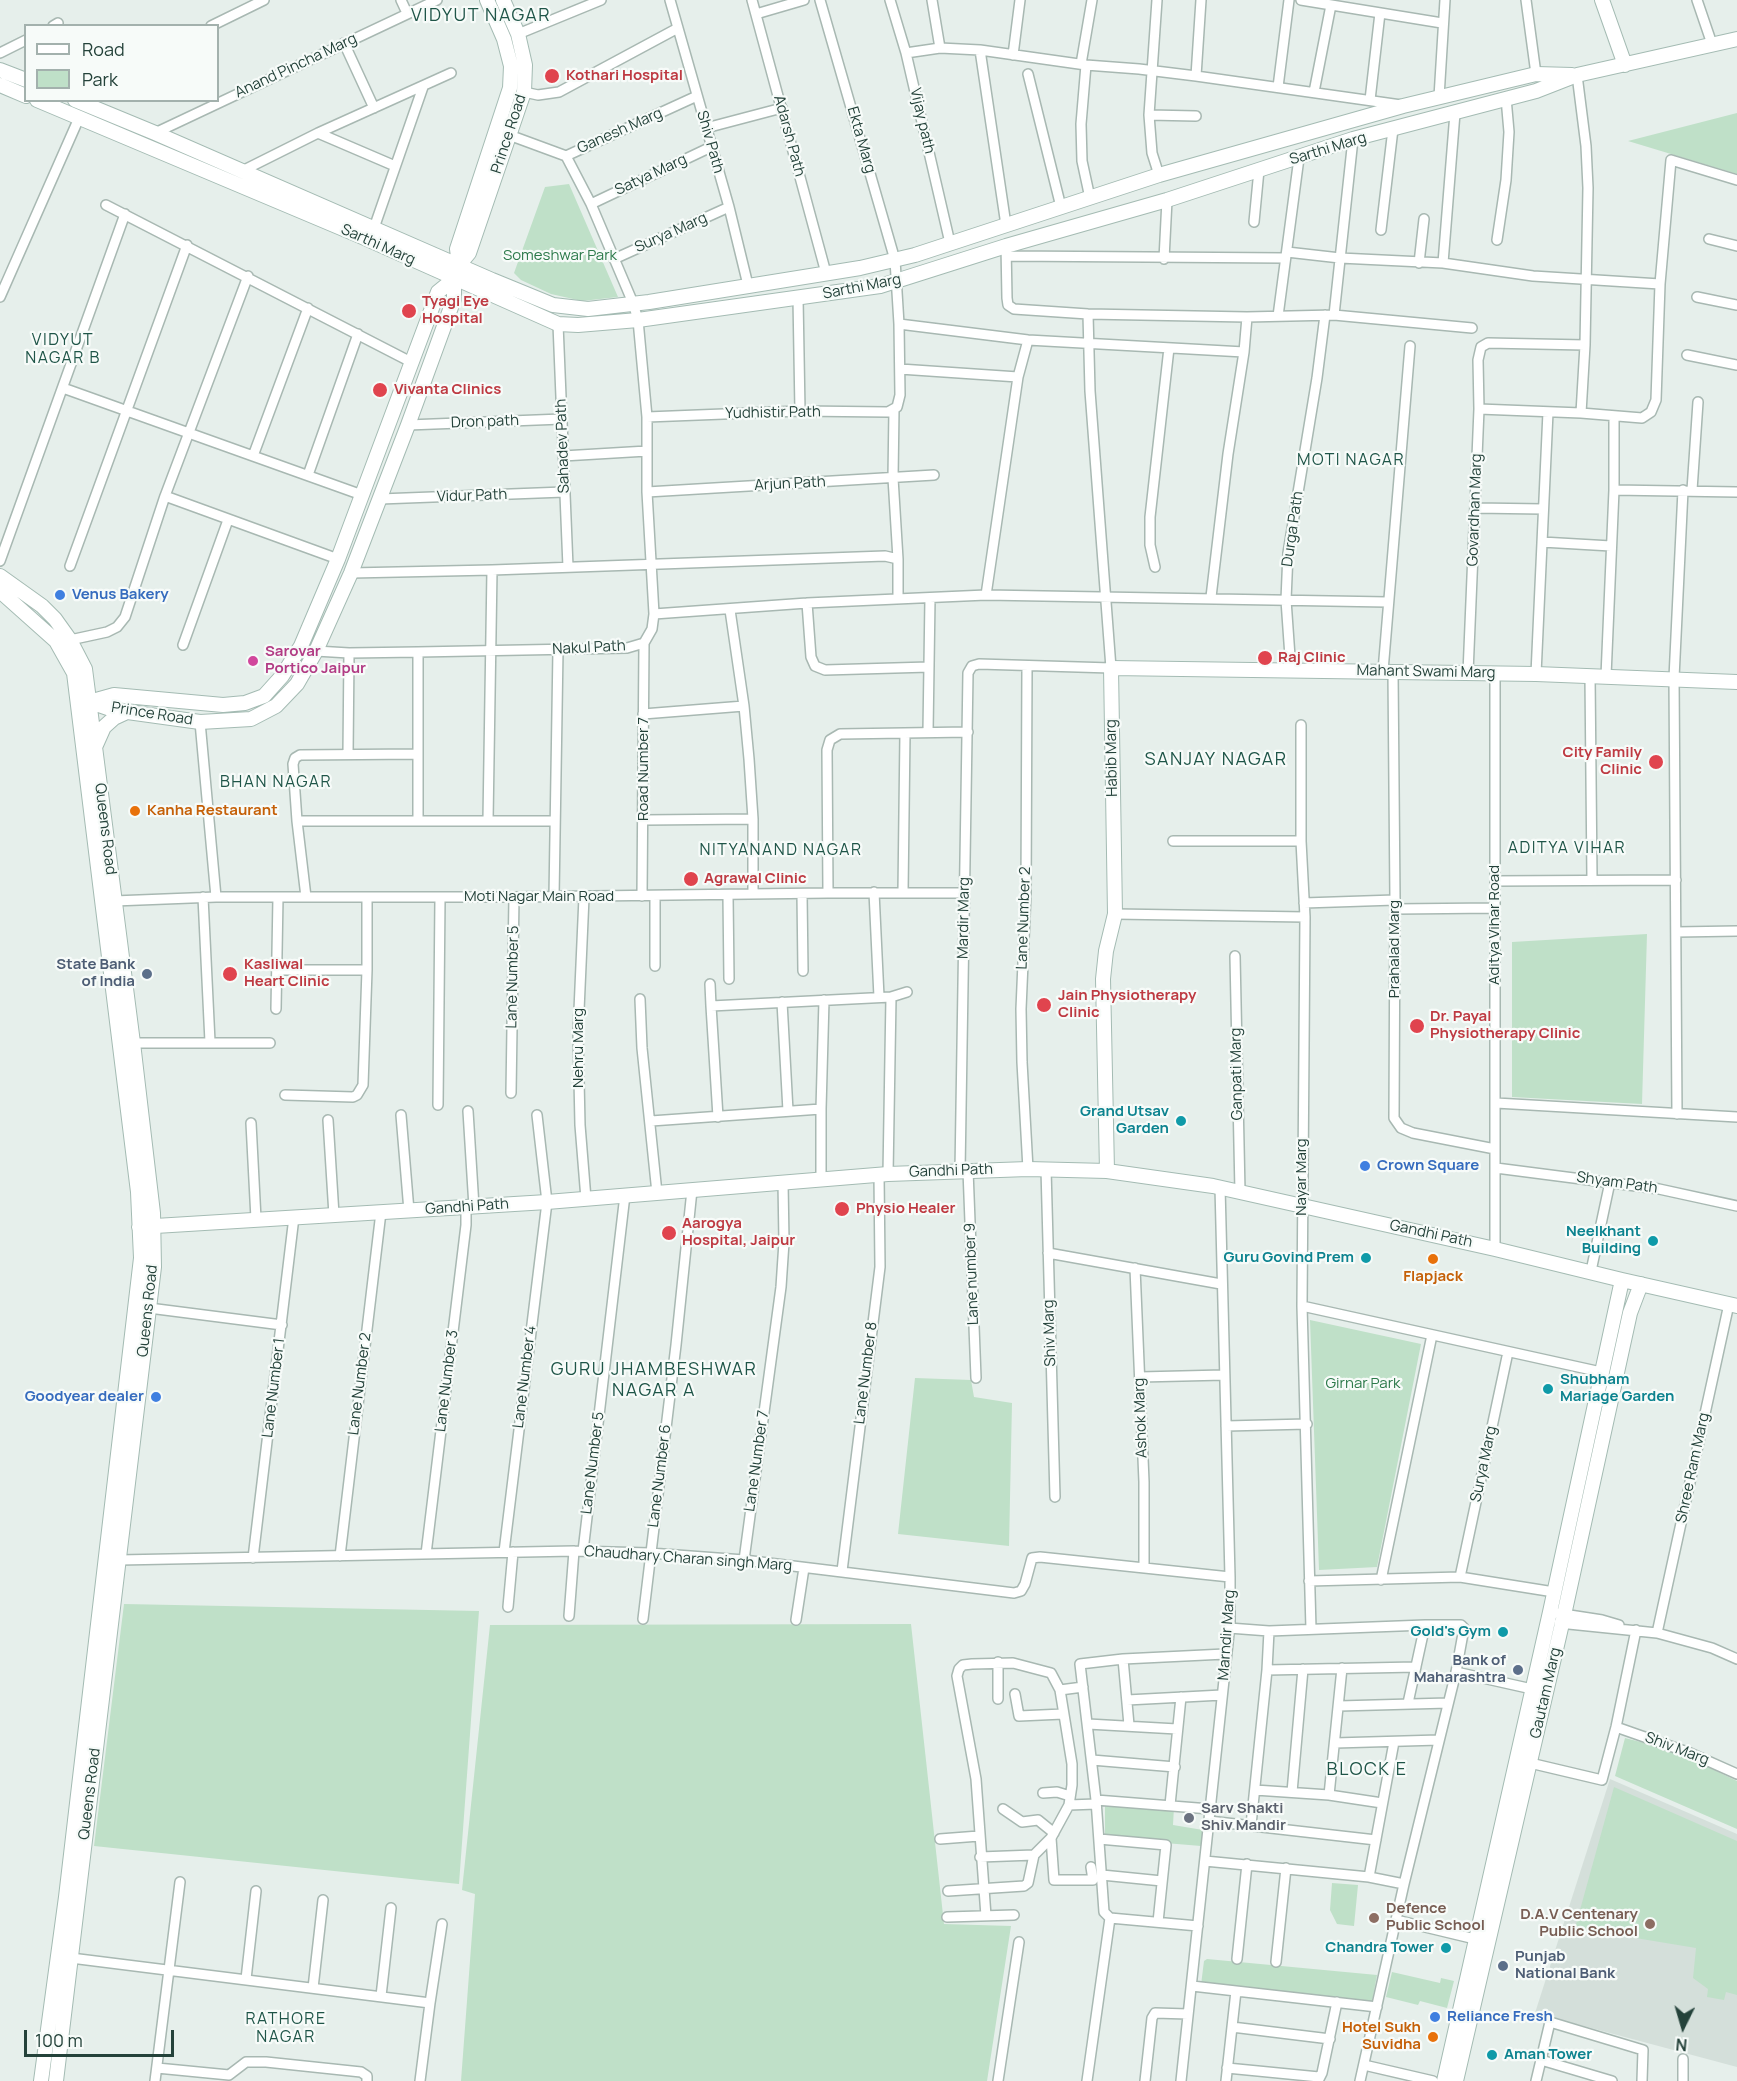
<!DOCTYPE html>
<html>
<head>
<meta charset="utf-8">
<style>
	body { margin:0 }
	#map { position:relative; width:1737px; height:2081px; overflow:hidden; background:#e6efeb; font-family:Manrope,sans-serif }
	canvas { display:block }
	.legend { position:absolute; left:24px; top:24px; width:195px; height:78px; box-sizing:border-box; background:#f7fbf9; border:2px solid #a3b1ad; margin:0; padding:8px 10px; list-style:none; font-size:18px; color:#24423a }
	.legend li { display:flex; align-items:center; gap:12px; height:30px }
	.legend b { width:30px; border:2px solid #a3b1ad }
	.north { position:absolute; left:1653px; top:1997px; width:60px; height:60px; -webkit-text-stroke:4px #f7fbf9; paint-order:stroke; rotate:185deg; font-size:16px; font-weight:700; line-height:24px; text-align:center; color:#24423a }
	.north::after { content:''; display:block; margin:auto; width:21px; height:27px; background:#24423a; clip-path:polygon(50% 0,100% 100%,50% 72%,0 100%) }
	.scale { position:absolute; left:24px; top:2030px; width:150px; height:27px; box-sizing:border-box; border:3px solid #24423a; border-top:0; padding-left:8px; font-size:18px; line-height:21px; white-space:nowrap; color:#24423a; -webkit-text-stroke:4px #f7fbf9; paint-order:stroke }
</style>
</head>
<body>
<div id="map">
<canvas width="1737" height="2081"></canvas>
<ul class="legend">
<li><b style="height:8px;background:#fff"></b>Road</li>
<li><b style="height:16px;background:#bfe0c8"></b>Park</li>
</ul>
<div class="north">N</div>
<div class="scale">100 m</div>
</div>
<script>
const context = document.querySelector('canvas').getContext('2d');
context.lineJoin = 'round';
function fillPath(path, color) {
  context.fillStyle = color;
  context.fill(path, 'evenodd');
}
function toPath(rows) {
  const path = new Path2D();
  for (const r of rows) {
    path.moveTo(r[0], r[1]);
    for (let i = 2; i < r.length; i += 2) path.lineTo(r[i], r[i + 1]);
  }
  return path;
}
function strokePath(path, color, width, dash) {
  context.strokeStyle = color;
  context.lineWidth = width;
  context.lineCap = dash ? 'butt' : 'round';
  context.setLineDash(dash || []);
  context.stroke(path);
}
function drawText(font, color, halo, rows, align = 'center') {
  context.font = font + ' Manrope,sans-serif';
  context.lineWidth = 4.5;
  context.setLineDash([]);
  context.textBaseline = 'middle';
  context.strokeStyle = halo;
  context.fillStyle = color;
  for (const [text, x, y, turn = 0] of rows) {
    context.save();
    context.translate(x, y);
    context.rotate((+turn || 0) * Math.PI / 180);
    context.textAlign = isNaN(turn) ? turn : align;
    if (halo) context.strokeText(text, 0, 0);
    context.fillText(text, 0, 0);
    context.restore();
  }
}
fillPath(toPath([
	[1610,1779,1737,1834,1737,2067,1535,2013]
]), '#d4dfda');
fillPath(toPath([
	[1737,113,1737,174,1628,141],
	[569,184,618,297,582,301,551,294,521,280,514,273,545,187],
	[1647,934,1642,1104,1512,1097,1512,942],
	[1310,1320,1421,1344,1377,1567,1319,1570],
	[915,1378,971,1380,974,1397,1012,1403,1009,1546,898,1534],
	[124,1604,479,1611,459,1884,94,1846],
	[911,1624,944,1924,1011,1926,987,2081,461,2081,475,1894,462,1890,490,1625],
	[1625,1738,1672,1750,1737,1781,1737,1829,1615,1776],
	[1614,1787,1737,1841,1737,1995,1726,1992,1724,2000,1707,1997,1708,1989,1693,1978,1696,1948,1575,1928],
	[1105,1802,1174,1807,1173,1825,1203,1830,1201,1846,1105,1838],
	[1332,1883,1358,1885,1354,1926,1337,1924,1330,1910],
	[1207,1959,1377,1975,1372,2002,1201,1985,1204,1961],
	[1392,1972,1440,1983,1441,1978,1454,1981,1447,2008,1420,2001,1418,2005,1386,1997]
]), '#bfe0c8');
const street = toPath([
	[401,0,407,13],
	[670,0,729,207,748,285],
	[752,0,826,273],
	[890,0,906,53,950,243],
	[932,0,940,48],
	[1157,0,1149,115,1152,153,1159,175],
	[1301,0,1442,23],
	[1526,0,1536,74],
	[1697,0,1712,44],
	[756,14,804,0],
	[53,26,58,23],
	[211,26,264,0],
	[518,34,601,0],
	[344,43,374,108],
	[980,50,1006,225],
	[0,53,26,40],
	[906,53,940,48,980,50,1086,65,1139,69,1196,76,1401,105],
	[1013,55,1020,0],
	[1081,64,1092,0],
	[1086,65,1081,124,1082,161,1090,198],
	[1028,74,1061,207],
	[1577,75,1586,146,1588,188,1585,345,1581,413],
	[1196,76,1201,0],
	[1278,87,1289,0],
	[524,92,538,95,559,92,678,28],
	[1314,92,1331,5],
	[1439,97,1445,0],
	[1370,100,1380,13],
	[1149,115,1196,116],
	[706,128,782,108],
	[155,133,437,0],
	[318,133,395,166],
	[509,135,566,156,697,96],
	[242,171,318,133,451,73],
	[591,204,711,147],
	[106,205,411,362],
	[1254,222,1259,170],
	[374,228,423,87],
	[1381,230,1393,129],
	[1709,239,1737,246],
	[1497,240,1506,180,1509,132,1506,98],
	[1006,246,1007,298,1008,305,1014,309,1088,314,1247,317,1334,315,1353,139],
	[1287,252,1340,258,1443,263,1533,276,1660,284],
	[1007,256,1285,258],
	[614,259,729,207],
	[1164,259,1167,200],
	[1419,263,1424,219],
	[1443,263,1455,113],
	[0,297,79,118],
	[1697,297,1737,305],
	[798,298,800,411],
	[1334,315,1472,328],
	[1278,316,1299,158],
	[558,324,568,567],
	[899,324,1028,340,1244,352],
	[1687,355,1737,365],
	[900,369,1018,377],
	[63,388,362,495],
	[894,409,893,478,898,559],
	[1479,409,1581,413,1642,418,1651,412,1656,400,1660,284,1671,160,1737,180],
	[647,417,800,411,888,412,897,407,900,395,899,324,895,260,820,0],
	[408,425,562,419],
	[253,456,308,308],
	[563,456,647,451],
	[308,475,358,334],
	[1614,490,1737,492],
	[1692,490,1698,402],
	[647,492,934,475],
	[165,496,338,559],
	[380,499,564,492],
	[1475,508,1543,509],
	[1542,542,1611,546],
	[0,561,125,214],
	[70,566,187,245],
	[1155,567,1150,545,1150,517,1169,348],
	[351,573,492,570,885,556,898,559,898,599],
	[986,595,1018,377,1028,340],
	[1211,597,1228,454,1244,352,1247,317],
	[807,603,811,657,815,666,825,670,929,667],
	[730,610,744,706,749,759,753,819,753,894],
	[654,614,807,603,986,595,1387,602],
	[70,640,107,632,117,627,125,617,165,496,248,276],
	[183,645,228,520],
	[316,651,349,653,418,652,627,648,644,643,652,629,654,614,647,492,647,417,638,320,633,303,591,204,566,156],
	[1027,666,1026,893,1021,1009,1022,1062,1028,1169],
	[1291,671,1286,600,1288,553,1317,378,1325,315],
	[1383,671,1410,346],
	[1393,672,1395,900,1394,1118,1401,1128,1413,1133,1495,1149],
	[1468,673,1479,409,1478,360,1481,347,1488,343,1585,345],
	[1536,674,1548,412],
	[1590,676,1592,879],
	[1606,676,1614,490,1614,416],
	[643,714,744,706],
	[200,722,216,897],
	[1301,725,1301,841,1305,917,1302,1306,1311,1629],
	[928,732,930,598],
	[348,754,349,653],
	[488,820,492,570],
	[644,820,753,819],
	[297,821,555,821],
	[418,821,418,652],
	[1173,841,1301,841],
	[1495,881,1676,880],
	[874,892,879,997],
	[903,892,905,733],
	[828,893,827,750,830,740,840,734,968,732],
	[802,894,803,971],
	[642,896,644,643],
	[655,896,655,966],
	[728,896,729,979],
	[203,897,210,1042],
	[306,897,297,821,293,764,295,758,300,755,418,754],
	[554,897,558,650],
	[584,897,578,1033,580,1125,586,1199],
	[114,901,216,897,514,897,828,893,964,893],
	[1304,903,1395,900],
	[1395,909,1495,908],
	[1115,914,1305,917],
	[1677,932,1737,931],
	[1235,956,1240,1192],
	[277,970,367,970],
	[710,984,711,1006,891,997,907,992],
	[640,999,642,1048,657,1193],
	[782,1002,788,1111],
	[711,1006,718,1117],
	[276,1009,278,897],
	[133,1043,270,1043],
	[511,1093,514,897],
	[285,1095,353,1097,357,1095,363,1085,367,970,367,898],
	[1496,1103,1737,1117],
	[438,1105,440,898],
	[468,1111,474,1207],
	[1677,1114,1674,678,1683,490],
	[401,1115,409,1211],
	[328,1120,334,1215],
	[651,1121,821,1109],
	[251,1123,256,1219],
	[1496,1168,1659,1189,1737,1206],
	[1046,1169,1055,1497],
	[968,1170,976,1378],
	[960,1171,968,673,972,666,979,664,1111,668,1090,391,1088,314],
	[888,1174,891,997],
	[821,1178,821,1109,824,1000],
	[1495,1249,1495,673],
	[1048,1253,1221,1284],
	[1135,1268,1144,1482,1144,1568],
	[1591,1271,1610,1182],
	[1302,1306,1601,1372],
	[149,1308,282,1325],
	[1140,1377,1224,1375],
	[1226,1426,1307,1424],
	[583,1551,625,1195],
	[504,1552,547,1202,537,1115],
	[426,1554,466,1225,466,1208],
	[340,1556,381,1212],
	[253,1558,294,1217],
	[119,1560,574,1551,650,1553,744,1560,1014,1593,1021,1591,1025,1584,1032,1558,1040,1557,1230,1577],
	[744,1560,781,1287,784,1242,783,1182],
	[842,1571,880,1267,879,1175],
	[1460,1577,1508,1352],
	[1381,1580,1432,1335],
	[1309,1581,1460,1577,1554,1592],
	[508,1607,513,1552],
	[1550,1612,1602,1620,1619,1625],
	[569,1616,574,1551],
	[643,1619,676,1345,692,1190],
	[796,1620,804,1568],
	[1559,1623,1657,1633,1712,1648,1737,1659],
	[1229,1628,1269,1631,1425,1625,1461,1625,1464,1628,1456,1672,1404,1884,1360,2081],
	[1657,1633,1729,1304],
	[1123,1659,1129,1725],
	[1267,1670,1416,1667],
	[1456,1672,1532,1689],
	[1015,1694,1019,1716,1063,1714],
	[998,1699,998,1662],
	[1127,1700,1222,1695],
	[1408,1703,1425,1625],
	[1339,1706,1448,1703],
	[1088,1724,1177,1729],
	[1616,1727,1690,1753,1737,1774],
	[1335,1743,1439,1740],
	[1092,1760,1175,1767],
	[1530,1763,1602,1780,1616,1727,1636,1630],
	[1255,1790,1329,1795,1382,1803],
	[1292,1792,1303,1669],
	[1043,1793,1057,1792,1070,1796],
	[1329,1795,1342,1668],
	[1096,1800,1210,1809],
	[1069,1805,1096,1804],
	[1170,1805,1181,1697],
	[1003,1809,1022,1822,1038,1820,1054,1833],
	[1209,1821,1376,1840],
	[1251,1825,1267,1670,1269,1631],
	[1051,1838,1054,1880,1093,1880,1091,1867],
	[940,1839,979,1836],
	[1099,1839,1166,1845,1158,1922],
	[980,1857,1034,1855,1051,1838,1069,1805,1072,1785,1072,1764,1060,1690,1083,1687],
	[1205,1861,1369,1877,1404,1884],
	[1102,1875,1162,1881],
	[1369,1877,1394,1742],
	[948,1891,1024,1886,1028,1883,1034,1855],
	[986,1916,976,1779,957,1676,959,1669,963,1665,972,1664,1013,1663,1051,1673,1060,1690],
	[947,1917,1014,1915],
	[1110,1918,1198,1926],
	[1396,1920,1475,1939],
	[71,1958,430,2003,420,2081],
	[1237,1959,1247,1864],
	[1276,1962,1286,1868],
	[246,1979,256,1891],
	[1192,1986,1377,2007],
	[313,1988,323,1900],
	[381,1996,391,1908],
	[430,2003,442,1924],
	[1232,2027,1330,2039],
	[1541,2060,1612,2081],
	[1364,2065,1433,2081],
	[157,2068,229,2075,246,2062,266,2062,361,2072,367,2076,367,2081],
	[1227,2068,1319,2077],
	[155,2081,180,1882],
	[998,2081,1019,1942],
	[1087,2081,1110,1918,1104,1912,1096,1800,1080,1664,1123,1659,1225,1654],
	[1145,2081,1152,2018,1155,2013,1188,2014],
	[1181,2081,1230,1624,1230,1577,1220,1187],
	[1226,2081,1236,1991],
	[1318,2081,1322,2073,1337,2002],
	[1536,2081,1550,2022,1643,2050,1642,2081],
	[1683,2081,1683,2059]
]);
const secondary = toPath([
	[1602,0,1625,65],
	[0,70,26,80],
	[0,85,26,96],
	[37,100,360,236,558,324,578,325,638,320,880,286,1006,246,1167,200,1353,139,1536,91,1577,75,1737,39],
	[75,100,155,133,492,280,553,305,588,309,649,302,860,268,915,255,1159,175,1403,106,1536,74,1572,75],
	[459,265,457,249,510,88,511,66,504,39,487,0],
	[0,576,42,606,55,619,70,640,85,669,133,1043,153,1213,154,1267,56,2081],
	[0,591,56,641,74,673,138,1192,141,1258,66,1897,41,2081],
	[89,702,114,695,223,705,245,703,264,696,282,676,301,646,338,559,438,292,454,279],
	[90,702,113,710,200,722,251,719,276,706,297,684,316,651,351,573,408,425,454,299,454,279,459,265,469,253,524,92,525,65,518,34,503,0],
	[96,745,104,727,114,718,127,712],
	[1107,1171,1103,979,1106,951,1115,914,1111,668,1536,674,1737,682],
	[139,1227,547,1202,888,1174,1028,1169,1107,1171,1213,1186,1495,1249,1622,1280,1737,1306],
	[1444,2081,1550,1612,1622,1280],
	[1456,2081,1564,1615,1630,1313,1641,1284]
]);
strokePath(street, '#a8b8b2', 12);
strokePath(secondary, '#a4bbb3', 16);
strokePath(street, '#fff', 9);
strokePath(secondary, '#fff', 14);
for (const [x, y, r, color] of [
	[552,76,8,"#e0444e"],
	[409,311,8,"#e0444e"],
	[380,390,8,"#e0444e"],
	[60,595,6,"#3f7fe0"],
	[1265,658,8,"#e0444e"],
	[253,661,6,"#d1479c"],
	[1656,762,8,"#e0444e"],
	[135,811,6,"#e8710a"],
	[691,879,8,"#e0444e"],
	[147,974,6,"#5c6f8a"],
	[230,974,8,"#e0444e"],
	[1044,1005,8,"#e0444e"],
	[1417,1026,8,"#e0444e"],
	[1181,1121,6,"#0f9aa8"],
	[1365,1166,6,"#3f7fe0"],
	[842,1209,8,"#e0444e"],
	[669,1233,8,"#e0444e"],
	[1653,1241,6,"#0f9aa8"],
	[1366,1258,6,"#0f9aa8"],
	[1433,1259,6,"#e8710a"],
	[1548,1389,6,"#0f9aa8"],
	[156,1397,6,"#3f7fe0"],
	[1503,1632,6,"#0f9aa8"],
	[1518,1670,6,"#5c6f8a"],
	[1189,1818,6,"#6b7280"],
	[1374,1918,6,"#8d6e63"],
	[1650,1924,6,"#8d6e63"],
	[1446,1948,6,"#0f9aa8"],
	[1503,1966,6,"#5c6f8a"],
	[1435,2017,6,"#3f7fe0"],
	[1433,2037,6,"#e8710a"],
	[1492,2055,6,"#0f9aa8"]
]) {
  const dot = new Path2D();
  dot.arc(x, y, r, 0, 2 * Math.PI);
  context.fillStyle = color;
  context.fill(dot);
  strokePath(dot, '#f7fbf9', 2);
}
drawText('15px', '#24423a', '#f7fbf9', [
	["Anand Pincha Marg",296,66,-25],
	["Vijay path",922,121,77],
	["Ganesh Marg",620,131,-24],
	["Prince Road",509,134,-72],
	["Adarsh Path",789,136,75],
	["Ekta Marg",861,140,74],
	["Shiv Path",710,142,74],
	["Sarthi Marg",1328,149,-17],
	["Satya Marg",651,175,-25],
	["Surya Marg",671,233,-24],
	["Sarthi Marg",378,245,24],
	["Sarthi Marg",862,287,-11],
	["Yudhistir Path",773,413,-1],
	["Dron path",485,422,-2],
	["Sahadev Path",563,446,-92],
	["Arjun Path",790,484,-3],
	["Vidur Path",472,496,-2],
	["Govardhan Marg",1475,510,-88],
	["Durga Path",1293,529,-82],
	["Nakul Path",589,648,-3],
	["Mahant Swami Marg",1426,672,1],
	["Prince Road",152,714,9],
	["Habib Marg",1112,758,-91],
	["Road Number 7",644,769,-90],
	["Queens Road",105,829,83],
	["Moti Nagar Main Road",539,897],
	["Mardir Marg",964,918,-89],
	["Lane Number 2",1024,918,-88],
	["Aditya Vihar Road",1495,925,-90],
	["Prahalad Marg",1395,949,-90],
	["Lane Number 5",513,977,-89],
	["Nehru Marg",579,1048,-90],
	["Ganpati Marg",1237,1074,-91],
	["Gandhi Path",951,1171,-2],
	["Nayar Marg",1302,1177,-90],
	["Shyam Path",1617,1183,8],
	["Gandhi Path",467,1207,-4],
	["Gandhi Path",1431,1234,12],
	["Lane number 9",972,1274,-92],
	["Queens Road",148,1311,-84],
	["Shiv Marg",1050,1333,-92],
	["Lane Number 8",866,1373,-83],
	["Lane Number 4",525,1377,-83],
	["Lane Number 3",447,1381,-83],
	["Lane Number 2",360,1384,-83],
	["Lane Number 1",274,1388,-83],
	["Ashok Marg",1141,1418,-92],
	["Lane Number 7",757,1461,-82],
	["Lane Number 5",593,1463,-83],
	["Surya Marg",1484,1464,-78],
	["Shree Ram Marg",1693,1468,-78],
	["Lane Number 6",660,1476,-83],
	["Chaudhary Charan singh Marg",688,1559,4],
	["Marndir Marg",1227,1635,-86],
	["Gautam Marg",1546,1693,-77],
	["Shiv Marg",1677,1749,21],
	["Queens Road",90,1794,-83]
]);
drawText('bold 15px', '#be3a42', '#f7fbf9', [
	["Kothari Hospital",566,76],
	["Tyagi Eye",422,302],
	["Hospital",422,319],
	["Vivanta Clinics",394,390],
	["Raj Clinic",1278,658],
	["City Family",1642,753,"right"],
	["Clinic",1642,770,"right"],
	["Agrawal Clinic",704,879],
	["Kasliwal",244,965],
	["Heart Clinic",244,982],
	["Jain Physiotherapy",1058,996],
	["Clinic",1058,1013],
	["Dr. Payal",1430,1017],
	["Physiotherapy Clinic",1430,1034],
	["Physio Healer",856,1209],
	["Aarogya",682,1224],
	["Hospital, Jaipur",682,1241]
], 'left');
drawText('15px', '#2d7a4b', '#f7fbf9', [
	["Someshwar Park",560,256],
	["Girnar Park",1363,1384]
]);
drawText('bold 15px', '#366cbe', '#f7fbf9', [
	["Venus Bakery",72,595],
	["Crown Square",1377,1166],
	["Goodyear dealer",144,1397,"right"],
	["Reliance Fresh",1447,2017]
], 'left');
drawText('bold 15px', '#b23c85', '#f7fbf9', [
	["Sarovar",265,652],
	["Portico Jaipur",265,669]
], 'left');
drawText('bold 15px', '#c56008', '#f7fbf9', [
	["Kanha Restaurant",147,811],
	["Flapjack",1433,1277,"center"],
	["Hotel Sukh",1421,2028,"right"],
	["Suvidha",1421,2045,"right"]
], 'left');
drawText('bold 15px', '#4e5e75', '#f7fbf9', [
	["State Bank",135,965],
	["of India",135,982],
	["Bank of",1506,1661],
	["Maharashtra",1506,1678],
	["Punjab",1515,1957,"left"],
	["National Bank",1515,1974,"left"]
], 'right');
drawText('bold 15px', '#0d838f', '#f7fbf9', [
	["Grand Utsav",1169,1112],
	["Garden",1169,1129],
	["Neelkhant",1641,1232],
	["Building",1641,1249],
	["Guru Govind Prem",1354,1258],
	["Shubham",1560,1380,"left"],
	["Mariage Garden",1560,1397,"left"],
	["Gold's Gym",1491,1632],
	["Chandra Tower",1434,1948],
	["Aman Tower",1504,2055,"left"]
], 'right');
drawText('bold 15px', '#5b616d', '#f7fbf9', [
	["Sarv Shakti",1201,1809],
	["Shiv Mandir",1201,1826]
], 'left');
drawText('bold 15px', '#785e54', '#f7fbf9', [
	["Defence",1386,1909],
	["Public School",1386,1926],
	["D.A.V Centenary",1638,1915,"right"],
	["Public School",1638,1932,"right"]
], 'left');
context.letterSpacing = '1.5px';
drawText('16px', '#1f5548', '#f7fbf9', [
	["VIDYUT",63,341],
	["NAGAR B",63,359],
	["MOTI NAGAR",1351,461],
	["BHAN NAGAR",276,783],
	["ADITYA VIHAR",1567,849],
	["NITYANAND NAGAR",781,851],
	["RATHORE",286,2020],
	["NAGAR",286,2038]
]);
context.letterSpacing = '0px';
context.letterSpacing = '1.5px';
drawText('18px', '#1f5548', '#f7fbf9', [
	["VIDYUT NAGAR",481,16],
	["SANJAY NAGAR",1216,760],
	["GURU JHAMBESHWAR",654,1370],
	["NAGAR A",654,1391],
	["BLOCK E",1367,1770]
]);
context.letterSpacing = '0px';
</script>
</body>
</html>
